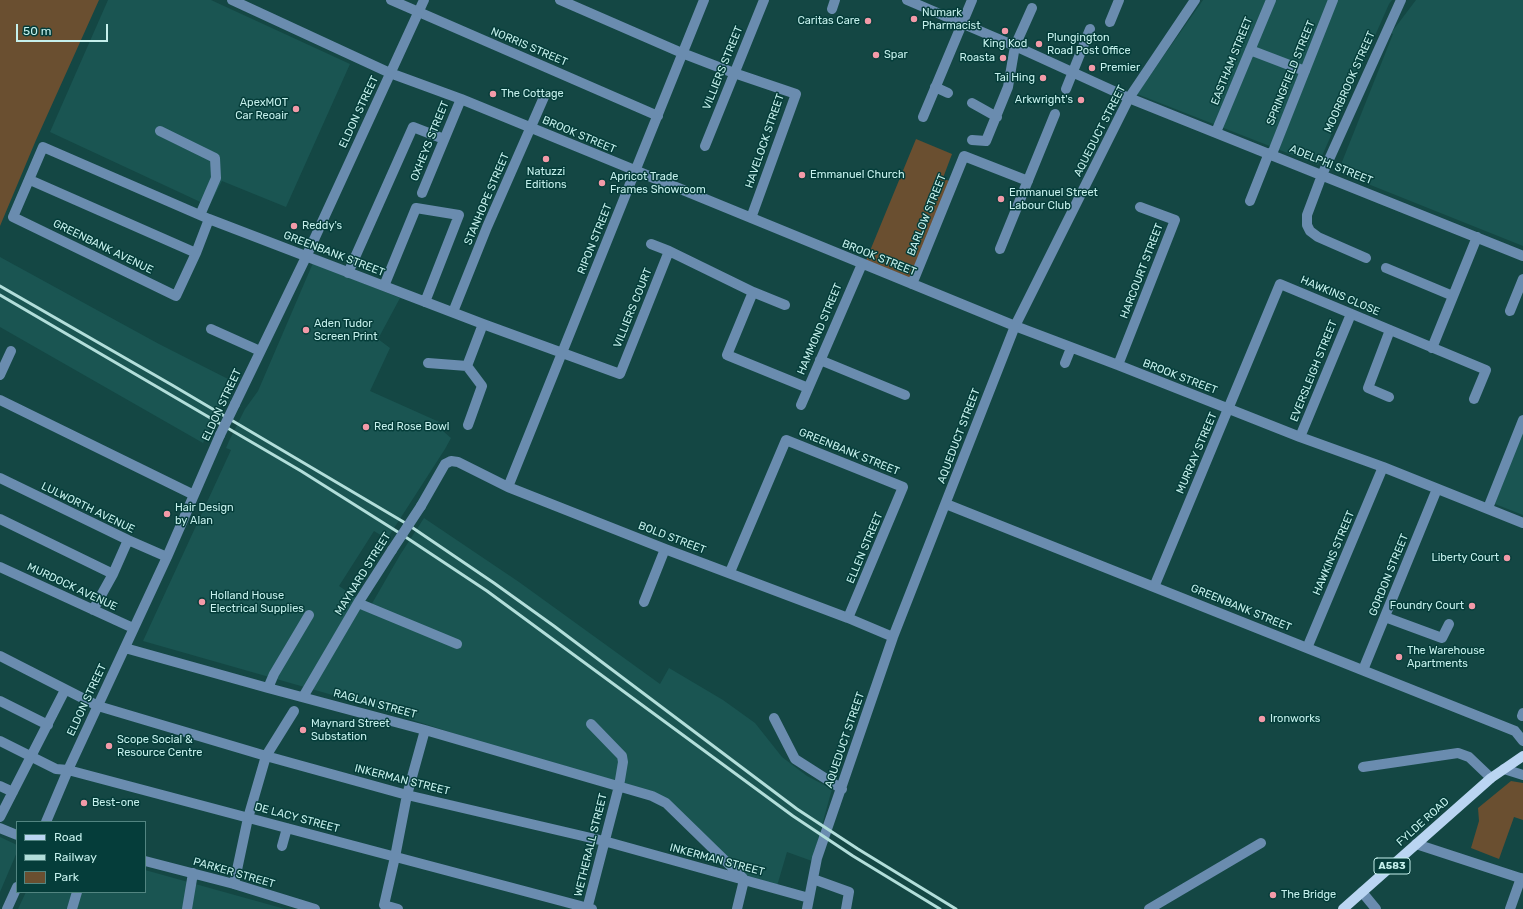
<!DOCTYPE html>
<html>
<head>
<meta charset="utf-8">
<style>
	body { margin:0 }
	#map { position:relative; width:1523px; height:909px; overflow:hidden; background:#144744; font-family:Rubik,sans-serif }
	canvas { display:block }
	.legend { position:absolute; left:16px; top:821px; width:130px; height:72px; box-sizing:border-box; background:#053d3a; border:1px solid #528581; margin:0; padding:5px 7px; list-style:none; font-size:12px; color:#c5f0ec }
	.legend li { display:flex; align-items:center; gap:8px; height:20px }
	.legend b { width:20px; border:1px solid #528581 }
	.scale { position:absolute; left:16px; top:24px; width:92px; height:18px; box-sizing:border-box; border:2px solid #c5f0ec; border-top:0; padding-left:5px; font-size:12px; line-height:14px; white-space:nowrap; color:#c5f0ec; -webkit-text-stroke:3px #053d3a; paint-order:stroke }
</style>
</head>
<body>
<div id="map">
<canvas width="1523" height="909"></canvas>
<ul class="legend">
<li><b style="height:5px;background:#bad5f2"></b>Road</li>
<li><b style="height:5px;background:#b2deda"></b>Railway</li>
<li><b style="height:11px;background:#6a4f30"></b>Park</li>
</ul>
<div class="scale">50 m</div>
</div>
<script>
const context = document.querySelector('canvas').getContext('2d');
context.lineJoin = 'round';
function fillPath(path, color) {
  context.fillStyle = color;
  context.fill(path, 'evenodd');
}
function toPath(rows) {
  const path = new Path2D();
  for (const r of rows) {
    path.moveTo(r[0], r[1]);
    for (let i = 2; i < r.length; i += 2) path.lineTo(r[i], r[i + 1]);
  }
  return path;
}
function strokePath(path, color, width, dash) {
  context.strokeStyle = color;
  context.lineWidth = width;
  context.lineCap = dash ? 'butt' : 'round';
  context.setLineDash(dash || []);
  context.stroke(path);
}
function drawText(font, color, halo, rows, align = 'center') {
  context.font = font + ' Rubik,sans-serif';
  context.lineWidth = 3;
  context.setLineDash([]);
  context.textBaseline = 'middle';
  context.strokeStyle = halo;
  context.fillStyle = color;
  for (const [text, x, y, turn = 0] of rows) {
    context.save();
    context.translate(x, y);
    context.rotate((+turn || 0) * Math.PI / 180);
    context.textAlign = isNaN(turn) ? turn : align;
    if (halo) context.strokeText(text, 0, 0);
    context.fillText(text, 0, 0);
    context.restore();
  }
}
fillPath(toPath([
	[108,0,211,0,350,64,286,207,222,181,209,206,50,132],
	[1203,0,1392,0,1389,4,1318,165,1137,94],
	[1416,0,1523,0,1523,246,1338,172,1393,34,1391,33],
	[0,257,159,344,232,381,203,443,0,327],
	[313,263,400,298,378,339,390,348,370,391,446,425,444,432,451,438,445,449,387,539,374,531,339,586,370,607,400,555,424,518,519,582,660,684,669,668,723,700,755,723,782,757,807,776,832,789,812,861,787,852,777,886,744,877,669,801,523,756,364,704,143,641,231,450,226,448,229,441,245,409,258,391],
	[1523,429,1523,515,1495,504],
	[0,837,17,845,17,852,0,892],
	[145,870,285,909,18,909,26,892,145,892]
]), '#1a5552');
fillPath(toPath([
	[0,0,99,0,36,140,0,226],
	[916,139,952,154,943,178,951,182,910,281,865,263],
	[1511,781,1523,783,1523,820,1514,817,1499,859,1471,848,1479,821,1478,808]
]), '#6a4f30');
strokePath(toPath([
	[232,0,390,73,461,99,1015,326,1118,365,1300,437,1383,467,1523,523],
	[391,0,658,116],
	[560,0,682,53,734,73,796,94,751,218],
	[907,0,1015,46,1129,98,1523,256],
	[832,9,835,0],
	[1110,22,1119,0],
	[1250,50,1305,71],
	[935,87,948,93],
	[1066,89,1090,29],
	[972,103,997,117],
	[923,117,972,0],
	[160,131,215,158,216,178,200,215],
	[1216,132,1271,0],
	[972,140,986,141,1008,87,1015,46,1032,8],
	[705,146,764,0],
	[1272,154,1333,0],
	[30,180,196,253],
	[422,193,461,99],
	[1250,201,1269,153],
	[209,219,196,253,176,296,13,217,43,147,209,219,483,324,620,374,669,251],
	[651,244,669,251,753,292,727,355,808,388],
	[1000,249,1055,114],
	[1366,258,1318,237,1310,231,1307,225,1307,215,1322,175,1401,0],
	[1386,268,1453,296],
	[348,273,413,127,444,139],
	[912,284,964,156,1028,181],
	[384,286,416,208,459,215,425,302],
	[753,292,785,305],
	[1510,311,1523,279],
	[453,312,487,227,544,97],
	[211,329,260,351],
	[1432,348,1477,237],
	[820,360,905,395],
	[428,363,467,366],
	[1065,363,1071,348],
	[1118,365,1175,220,1140,207],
	[0,375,11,351],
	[1389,397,1368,388,1390,330],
	[0,400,194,495],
	[235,404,306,257,424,0],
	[801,405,862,264],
	[468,425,482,386,467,366,483,324],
	[1300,437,1351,314],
	[0,478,128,540,167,557],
	[508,487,704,0],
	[946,504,1515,731,1523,741],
	[421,506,445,464,451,461,458,462,508,487,665,549,848,618,893,637],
	[1488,508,1523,420],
	[0,519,113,574],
	[0,567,133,628],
	[730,572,786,440,903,487,848,618],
	[1154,587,1280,284,1486,370,1474,399],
	[644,602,665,549],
	[358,603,457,644],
	[93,610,113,574,128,540],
	[1385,617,1442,638,1449,624],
	[125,648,268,688,425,730,652,796,666,803,743,878],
	[1307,648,1383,467],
	[0,656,98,706,266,756,407,795,604,841,809,898],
	[1363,670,1437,489],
	[268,688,274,674,309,615],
	[303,697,358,603,392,550],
	[0,701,48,725],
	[1522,716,1523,713],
	[774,718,795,759,842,789],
	[0,741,56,769,68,770,592,909],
	[1363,767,1458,753,1469,757,1491,778],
	[1504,769,1523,775],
	[0,786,13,792],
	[0,817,65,690],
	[46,822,68,770,167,557,220,435],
	[0,828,17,835],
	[1416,844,1523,879],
	[282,846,287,828],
	[145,861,234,884,315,909],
	[813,879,849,892,846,909],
	[234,884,248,818,266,756,294,711],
	[1362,892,1376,909],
	[7,909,17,887],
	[72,909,77,892],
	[187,909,193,873],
	[398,909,384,905,395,857,407,795,425,730],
	[587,909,619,786,623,762,622,756,591,724],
	[737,909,744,880],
	[807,909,817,858,893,637,1015,326,1129,98,1195,0],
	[1149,909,1261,843],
	[1510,909,1521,878]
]), '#6a8caf', 10);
strokePath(toPath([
	[1343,909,1491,778,1523,756]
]), '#bad5f2', 10);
strokePath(toPath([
	[0,286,172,385,407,524,494,583,554,626,797,809,858,849,956,909],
	[0,295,301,471,401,534,487,591,793,816,853,856,940,909]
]), '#b2deda', 3);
strokePath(toPath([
	[220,435,235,404],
	[392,550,421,506]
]), '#6a8caf', 10);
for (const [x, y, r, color] of [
	[914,19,4,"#f39aa8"],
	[868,21,4,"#f39aa8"],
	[1005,31,4,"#f39aa8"],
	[1039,44,4,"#f39aa8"],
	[876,55,4,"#f39aa8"],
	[1003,58,4,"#f39aa8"],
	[1092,68,4,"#f39aa8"],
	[1043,78,4,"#f39aa8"],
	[493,94,4,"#f39aa8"],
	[1081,100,4,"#f39aa8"],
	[296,109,4,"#f39aa8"],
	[546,159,4,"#f39aa8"],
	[802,175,4,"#f39aa8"],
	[602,183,4,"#f39aa8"],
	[1001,199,4,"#f39aa8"],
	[294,226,4,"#f39aa8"],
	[306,330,4,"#f39aa8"],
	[366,427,4,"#f39aa8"],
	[167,514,4,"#f39aa8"],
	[1507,558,4,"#f39aa8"],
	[202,602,4,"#f39aa8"],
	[1472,606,4,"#f39aa8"],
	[1399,657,4,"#f39aa8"],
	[1262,719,4,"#f39aa8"],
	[303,730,4,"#f39aa8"],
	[109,746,4,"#f39aa8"],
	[84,803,4,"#f39aa8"],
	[1273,895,4,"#f39aa8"]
]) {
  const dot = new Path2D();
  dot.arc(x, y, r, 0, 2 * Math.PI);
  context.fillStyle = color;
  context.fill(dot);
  strokePath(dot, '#053d3a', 1.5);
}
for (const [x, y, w] of [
	[1392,866,36]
]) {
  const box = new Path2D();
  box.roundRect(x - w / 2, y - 8, w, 16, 3);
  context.fillStyle = '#053d3a';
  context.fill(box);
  strokePath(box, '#c5f0ec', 1);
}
drawText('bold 10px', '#c5f0ec', null, [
	["A583",1392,866]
]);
drawText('11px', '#c5f0ec', '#053d3a', [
	["Numark",922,13],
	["Pharmacist",922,26],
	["Caritas Care",860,21,"right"],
	["Plungington",1047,38],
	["Road Post Office",1047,51],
	["King Kod",1005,44,"center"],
	["Spar",884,55],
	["Roasta",995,58,"right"],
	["Premier",1100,68],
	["Tai Hing",1035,78,"right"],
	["The Cottage",501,94],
	["Arkwright's",1073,100,"right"],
	["ApexMOT",288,103,"right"],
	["Car Reoair",288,116,"right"],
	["Natuzzi",546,172,"center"],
	["Editions",546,185,"center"],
	["Emmanuel Church",810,175],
	["Apricot Trade",610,177],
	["Frames Showroom",610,190],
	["Emmanuel Street",1009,193],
	["Labour Club",1009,206],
	["Reddy's",302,226],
	["Aden Tudor",314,324],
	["Screen Print",314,337],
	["Red Rose Bowl",374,427],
	["Hair Design",175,508],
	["by Alan",175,521],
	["Liberty Court",1499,558,"right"],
	["Holland House",210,596],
	["Electrical Supplies",210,609],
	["Foundry Court",1464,606,"right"],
	["The Warehouse",1407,651],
	["Apartments",1407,664],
	["Ironworks",1270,719],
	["Maynard Street",311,724],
	["Substation",311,737],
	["Scope Social &",117,740],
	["Resource Centre",117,753],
	["Best-one",92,803],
	["The Bridge",1281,895]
], 'left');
drawText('11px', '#c5f0ec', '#053d3a', [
	["NORRIS STREET",529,47,23],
	["EASTHAM STREET",1232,61,-68],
	["VILLIERS STREET",723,68,-68],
	["SPRINGFIELD STREET",1291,73,-68],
	["MOORBROOK STREET",1350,82,-66],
	["ELDON STREET",359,112,-65],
	["AQUEDUCT STREET",1100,131,-63],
	["BROOK STREET",579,135,23],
	["OXHEYS STREET",430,141,-68],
	["HAVELOCK STREET",765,141,-71],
	["ADELPHI STREET",1331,165,22],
	["STANHOPE STREET",487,199,-67],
	["BARLOW STREET",927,215,-68],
	["RIPON STREET",595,239,-68],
	["GREENBANK AVENUE",103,247,26],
	["GREENBANK STREET",334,254,21],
	["BROOK STREET",879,258,22],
	["HARCOURT STREET",1142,271,-69],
	["HAWKINS CLOSE",1340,296,23],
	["VILLIERS COURT",633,308,-68],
	["HAMMOND STREET",820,329,-67],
	["EVERSLEIGH STREET",1314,371,-68],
	["BROOK STREET",1180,377,21],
	["ELDON STREET",222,405,-65],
	["AQUEDUCT STREET",959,436,-69],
	["GREENBANK STREET",849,452,22],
	["MURRAY STREET",1197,453,-67],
	["LULWORTH AVENUE",88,508,26],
	["BOLD STREET",672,538,21],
	["ELLEN STREET",865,548,-67],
	["HAWKINS STREET",1334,553,-67],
	["MAYNARD STREET",363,574,-58],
	["GORDON STREET",1389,575,-68],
	["MURDOCK AVENUE",72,587,25],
	["GREENBANK STREET",1241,608,22],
	["ELDON STREET",87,700,-65],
	["RAGLAN STREET",375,704,15],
	["AQUEDUCT STREET",845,740,-71],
	["INKERMAN STREET",402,780,14],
	["DE LACY STREET",297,818,15],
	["FYLDE ROAD",1423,822,-42],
	["WETHERALL STREET",591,845,-76],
	["INKERMAN STREET",717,860,15],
	["PARKER STREET",234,873,16]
]);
</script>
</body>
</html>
